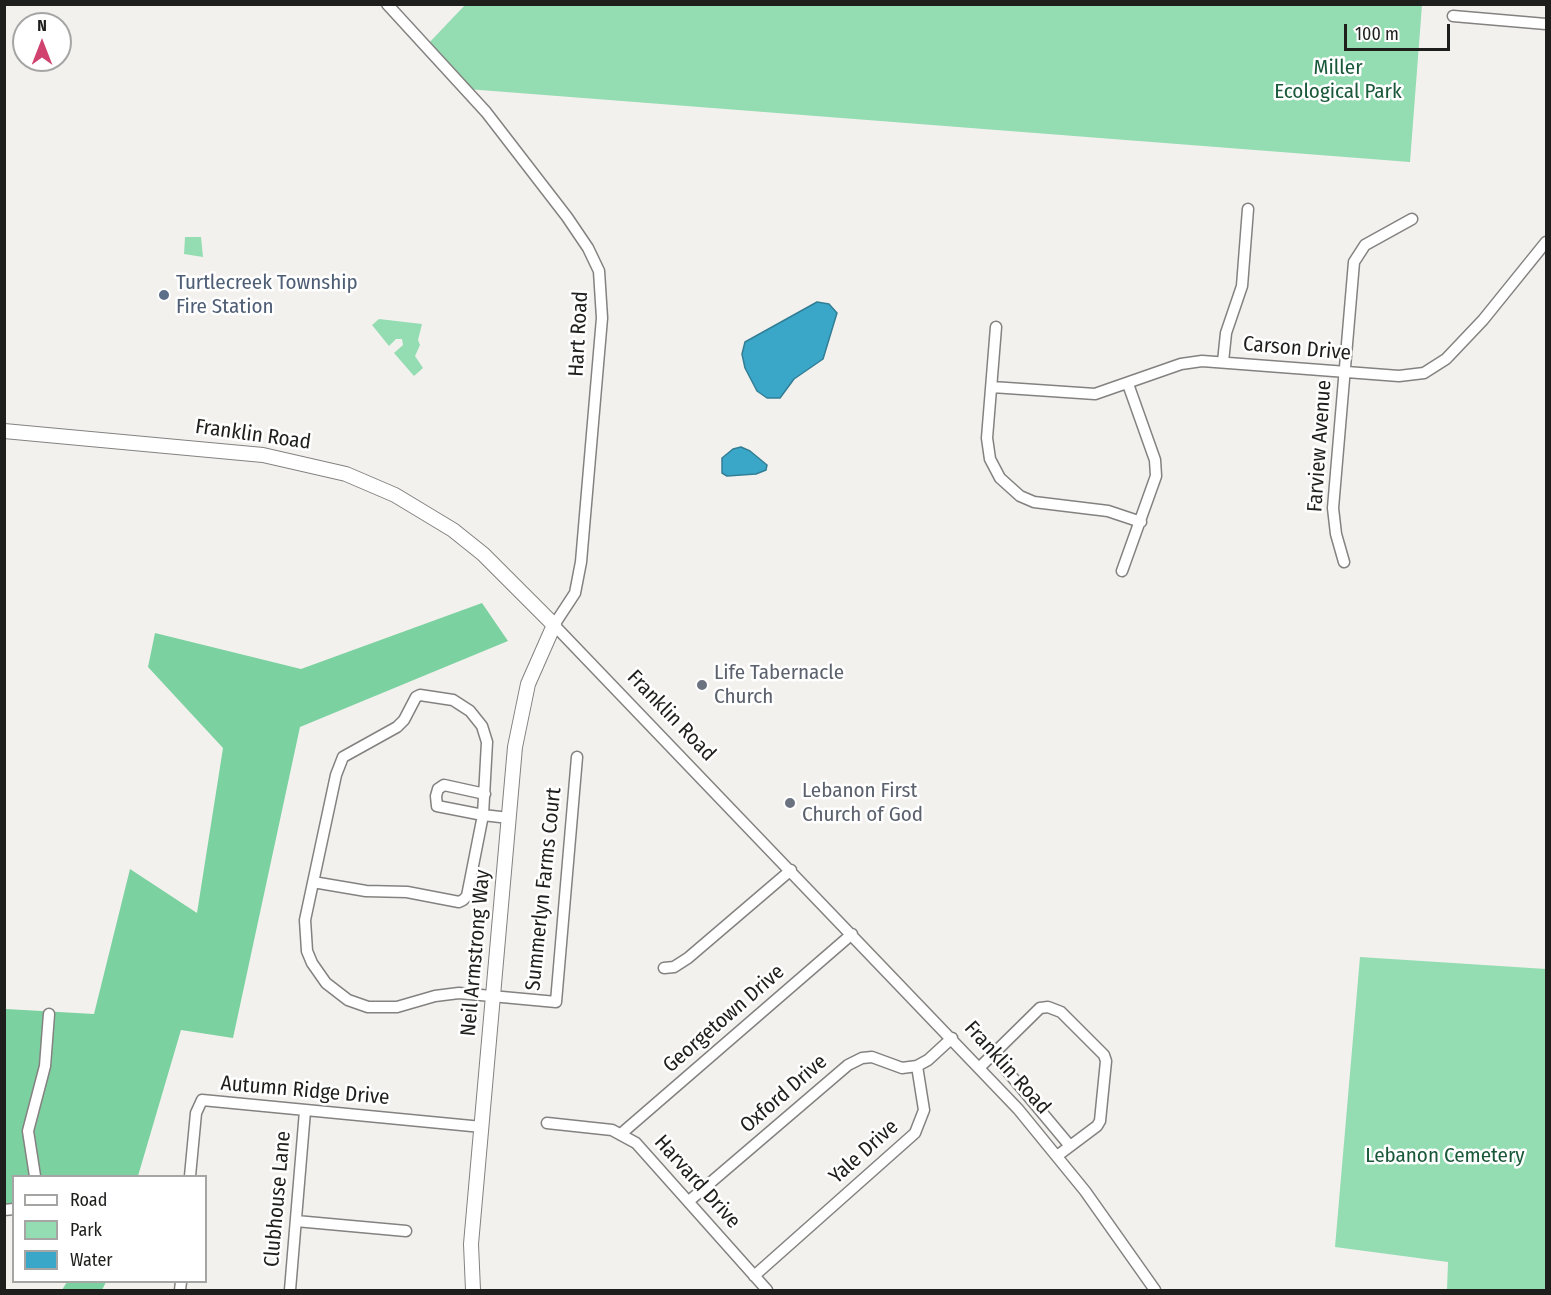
<!DOCTYPE html>
<html>
<head>
<meta charset="utf-8">
<style>
	body { margin:0 }
	#map { position:relative; width:1551px; height:1295px; overflow:hidden; background:#f3f1ee; font-family:"Fira Sans Condensed",sans-serif }
	canvas { display:block }
	.frame { position:absolute; inset:0; border:6px solid #1e1e1c; pointer-events:none }
	.legend { position:absolute; left:12px; top:1175px; width:195px; height:108px; box-sizing:border-box; background:#fff; border:2px solid #a5a5a4; margin:0; padding:8px 10px; list-style:none; font-size:18px; color:#1e1e1c }
	.legend li { display:flex; align-items:center; gap:12px; height:30px }
	.legend b { width:30px; border:2px solid #a5a5a4 }
	.north { position:absolute; left:12px; top:12px; width:60px; height:60px; box-sizing:border-box; background:#fff; border:2px solid #a5a5a4; border-radius:50%; rotate:0deg; font-size:16px; font-weight:700; line-height:24px; text-align:center; color:#1e1e1c }
	.north::after { content:''; display:block; margin:auto; width:21px; height:27px; background:#d1436f; clip-path:polygon(50% 0,100% 100%,50% 72%,0 100%) }
	.scale { position:absolute; left:1344px; top:24px; width:106px; height:27px; box-sizing:border-box; border:3px solid #1e1e1c; border-top:0; padding-left:8px; font-size:18px; line-height:21px; white-space:nowrap; color:#1e1e1c; -webkit-text-stroke:4px #fff; paint-order:stroke }
</style>
</head>
<body>
<div id="map">
<canvas width="1551" height="1295"></canvas>
<div class="frame"></div>
<ul class="legend">
<li><b style="height:8px;background:#fff"></b>Road</li>
<li><b style="height:16px;background:#94dcb2"></b>Park</li>
<li><b style="height:16px;background:#3aa7c9"></b>Water</li>
</ul>
<div class="north">N</div>
<div class="scale">100 m</div>
</div>
<script>
const context = document.querySelector('canvas').getContext('2d');
context.lineJoin = 'round';
function fillPath(path, color) {
  context.fillStyle = color;
  context.fill(path, 'evenodd');
}
function toPath(rows) {
  const path = new Path2D();
  for (const r of rows) {
    path.moveTo(r[0], r[1]);
    for (let i = 2; i < r.length; i += 2) path.lineTo(r[i], r[i + 1]);
  }
  return path;
}
function strokePath(path, color, width, dash) {
  context.strokeStyle = color;
  context.lineWidth = width;
  context.lineCap = dash ? 'butt' : 'round';
  context.setLineDash(dash || []);
  context.stroke(path);
}
function drawText(font, color, halo, rows, align = 'center') {
  context.font = font + ' "Fira Sans Condensed",sans-serif';
  context.lineWidth = 5;
  context.setLineDash([]);
  context.textBaseline = 'middle';
  context.strokeStyle = halo;
  context.fillStyle = color;
  for (const [text, x, y, turn = 0] of rows) {
    context.save();
    context.translate(x, y);
    context.rotate((+turn || 0) * Math.PI / 180);
    context.textAlign = isNaN(turn) ? turn : align;
    if (halo) context.strokeText(text, 0, 0);
    context.fillText(text, 0, 0);
    context.restore();
  }
}
fillPath(toPath([
	[466,4,1422,5,1410,162,467,89,426,46],
	[185,237,201,237,203,257,184,254],
	[379,319,422,324,418,340,420,345,415,356,423,368,414,376,394,353,403,345,402,339,396,339,389,346,372,325],
	[1360,957,1546,969,1546,1290,1447,1290,1448,1262,1335,1247]
]), '#94dcb2');
fillPath(toPath([
	[482,603,508,641,300,727,233,1038,181,1030,138,1176,14,1176,13,1213,5,1208,4,987,6,1009,94,1014,130,869,197,913,223,748,148,667,155,633,301,669],
	[67,1282,106,1282,102,1290,62,1290]
]), '#7cd1a0');
const water = toPath([
	[817,302,829,304,837,313,823,359,794,379,780,398,767,398,757,391,745,368,742,354,745,342,817,302],
	[741,447,750,451,767,465,766,470,756,474,727,476,722,473,722,458,733,449,741,447]
]);
fillPath(water, '#3aa7c9');
strokePath(water, '#327e95', 1.5);
const minor = toPath([
	[387,4,486,112,567,217,588,248,599,271,602,318,581,562,575,593,554,625,1018,1109,1085,1191,1155,1290],
	[1453,16,1546,24],
	[996,327,987,438,990,459,1000,478,1020,496,1034,502,1108,511,1141,522],
	[1223,362,1226,333,1242,286,1248,209],
	[992,387,1095,394,1181,364,1202,361,1399,376,1424,373,1446,359,1483,320,1546,242],
	[1344,562,1336,534,1333,508,1354,262,1365,245,1412,219],
	[1122,571,1156,476,1155,460,1128,384],
	[509,818,483,815,487,742,482,726,470,711,453,700,420,695,416,697,404,720,397,727,343,757,336,775,305,920,307,951,312,963,326,983,348,1000,368,1007,397,1007,435,996,459,993,556,1002,577,757],
	[313,882,366,891,407,892,459,902,463,900,467,896,483,815,437,806,436,796,438,789,444,785,485,794],
	[664,968,674,967,688,958,791,870],
	[993,1054,1070,1146],
	[979,1068,1040,1008,1048,1007,1061,1012,1104,1055,1106,1061,1100,1121,1097,1126,1057,1156],
	[547,1123,612,1130,636,1143,767,1290],
	[622,1133,852,934],
	[35,1176,28,1131,45,1066,49,1014],
	[190,1176,196,1113,202,1100,482,1127],
	[689,1201,848,1065,862,1058,872,1057,902,1068,917,1066,928,1060,952,1038],
	[4,1210,14,1209],
	[296,1221,406,1231],
	[754,1276,915,1133,924,1110,917,1066],
	[180,1290,181,1282],
	[290,1290,305,1111]
]);
const major = toPath([
	[4,431,263,455,346,474,395,495,453,530,483,554,554,625,528,684,515,747,471,1244,473,1290]
]);
strokePath(minor, '#848280', 13);
strokePath(major, '#848280', 16);
strokePath(minor, '#fff', 10);
strokePath(major, '#fff', 14);
for (const [x, y, r, color] of [
	[164,295,6,"#5c6f8a"],
	[702,685,6,"#6b7280"],
	[790,803,6,"#6b7280"]
]) {
  const dot = new Path2D();
  dot.arc(x, y, r, 0, 2 * Math.PI);
  context.fillStyle = color;
  context.fill(dot);
  strokePath(dot, '#fff', 2);
}
drawText('21px', '#195939', '#fff', [
	["Miller",1338,68],
	["Ecological Park",1338,92],
	["Lebanon Cemetery",1445,1156]
]);
drawText('21px', '#4e5e75', '#fff', [
	["Turtlecreek Township",176,283],
	["Fire Station",176,307]
], 'left');
drawText('21px', '#1e1e1c', '#fff', [
	["Hart Road",579,334,-87],
	["Carson Drive",1297,349,5],
	["Franklin Road",253,435,8],
	["Farview Avenue",1320,446,-86],
	["Franklin Road",671,716,46],
	["Summerlyn Farms Court",544,889,-84],
	["Neil Armstrong Way",476,953,-85],
	["Georgetown Drive",724,1019,-41],
	["Franklin Road",1007,1068,48],
	["Autumn Ridge Drive",305,1091,5],
	["Oxford Drive",784,1094,-41],
	["Yale Drive",864,1152,-42],
	["Harvard Drive",697,1182,48],
	["Clubhouse Lane",278,1199,-85]
]);
drawText('21px', '#5b616d', '#fff', [
	["Life Tabernacle",714,673],
	["Church",714,697],
	["Lebanon First",802,791],
	["Church of God",802,815]
], 'left');
</script>
</body>
</html>
